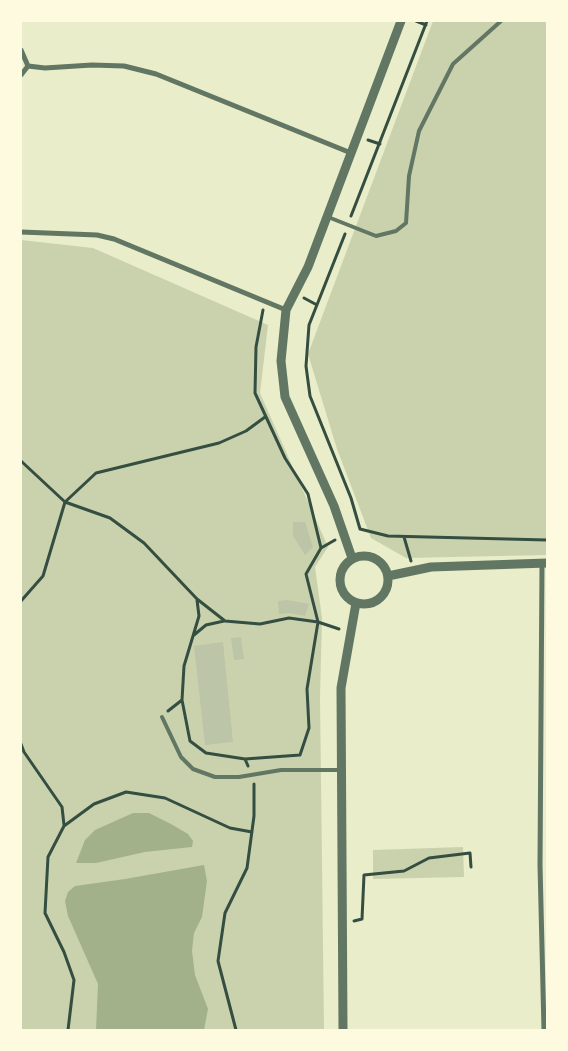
<!DOCTYPE html>
<html>
<head>
<meta charset="utf-8">
<style>
	body { margin:0 }
	#map { position:relative; width:568px; height:1051px; overflow:hidden; background:#e9edc9; font-family:Commissioner,sans-serif }
	canvas { display:block }
	.frame { position:absolute; inset:0; border:22px solid #fefae0; pointer-events:none }
</style>
</head>
<body>
<div id="map">
<canvas width="568" height="1051"></canvas>
<div class="frame"></div>
</div>
<script>
const context = document.querySelector('canvas').getContext('2d');
context.lineJoin = 'round';
function fillPath(path, color) {
  context.fillStyle = color;
  context.fill(path, 'evenodd');
}
function toPath(rows) {
  const path = new Path2D();
  for (const r of rows) {
    if (r.length === 3) {
      path.moveTo(r[0] + r[2], r[1]);
      path.arc(r[0], r[1], r[2], 0, 2 * Math.PI);
      continue;
    }
    path.moveTo(r[0], r[1]);
    for (let i = 2; i < r.length; i += 2) path.lineTo(r[i], r[i + 1]);
  }
  return path;
}
function strokePath(path, color, width, dash) {
  context.strokeStyle = color;
  context.lineWidth = width;
  context.lineCap = dash ? 'butt' : 'round';
  context.setLineDash(dash || []);
  context.stroke(path);
}
fillPath(toPath([
	[433,21,547,21,547,555,406,558,371,538,337,449,308,354],
	[21,240,93,248,268,325,260,393,328,547,315,567,322,618,320,697,324,1030,21,1030],
	[463,847,464,877,373,879,373,850]
]), '#cad2ad');
fillPath(toPath([
	[133,813,149,813,171,824,188,834,193,841,192,847,145,852,96,863,76,863,85,840,95,830],
	[204,865,207,881,202,917,194,933,192,951,195,975,208,1009,204,1030,96,1030,98,984,68,916,65,901,68,892,75,886,125,879]
]), '#a3b18a');
fillPath(toPath([
	[293,522,305,522,313,547,305,555,293,536],
	[288,600,309,604,305,616,289,613,279,614,278,601],
	[241,637,244,659,234,660,231,638],
	[223,642,233,742,205,745,194,646]
]), '#bcc5a7');
strokePath(toPath([
	[416,21,426,25],
	[368,140,380,144],
	[351,216,427,21],
	[345,234,309,325,306,366,310,396,351,498,360,529,388,536,547,540],
	[304,298,317,305],
	[263,310,256,347,255,393,285,458,308,494,321,548],
	[21,461,65,502,110,518,144,543,197,599,225,621,260,624,289,618,318,622,339,629],
	[404,537,411,561],
	[197,600,199,616,184,666,182,700,190,741,206,753,245,759],
	[21,601,43,576,65,502,96,473,219,443,246,431,265,417],
	[194,635,206,625,224,621],
	[168,711,182,700],
	[21,744,24,752,62,807,64,825],
	[248,766,245,759,300,755,309,728,307,689,318,622,306,574,321,548,335,540],
	[354,921,362,919,364,875,404,871,429,858,470,853,471,867],
	[68,1030,74,980,64,952,45,913,48,857,64,826,94,804,126,792,165,798,230,828,252,832],
	[236,1030,218,961,225,913,247,868,254,816,254,784]
]), '#344e41', 3);
strokePath(toPath([
	[328,217,376,236,396,231,406,223,409,176,419,131,453,64,501,21],
	[162,717,181,757,193,769,215,777,239,777,281,770,341,770]
]), '#617663', 4);
strokePath(toPath([
	[21,50,28,66,21,75],
	[28,66,45,68,92,65,124,66,156,74,351,153],
	[21,232,97,235,114,239,286,310],
	[542,564,540,865,544,1030]
]), '#617663', 5);
strokePath(toPath([
	[364,580,24],
	[352,558,334,506,285,397,281,361,286,310,308,267,401,21],
	[388,576,431,567,547,563],
	[343,1030,341,688,356,603]
]), '#617663', 9);
</script>
</body>
</html>
